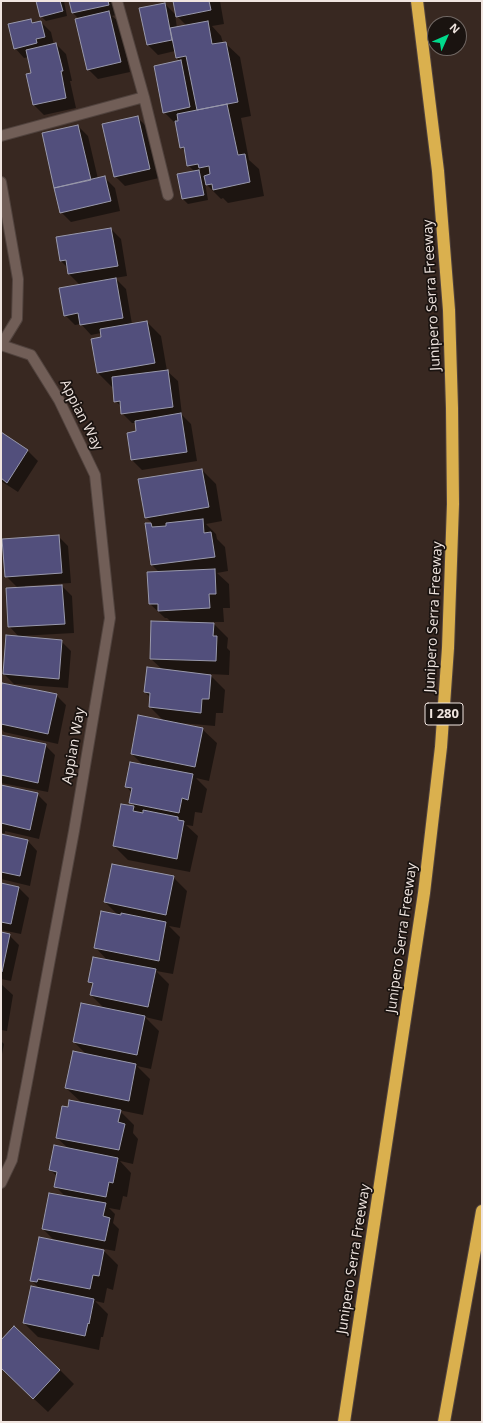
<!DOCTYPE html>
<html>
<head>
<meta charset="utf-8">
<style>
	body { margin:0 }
	#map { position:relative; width:483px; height:1423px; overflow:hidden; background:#382821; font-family:"Open Sans",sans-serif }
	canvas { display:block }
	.frame { position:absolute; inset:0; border:2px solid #f0e5e0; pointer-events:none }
	.north { position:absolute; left:427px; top:16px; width:40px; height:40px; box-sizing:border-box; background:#1a1310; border:1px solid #706763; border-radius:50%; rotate:45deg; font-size:11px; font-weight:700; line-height:16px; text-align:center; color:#f0e5e0 }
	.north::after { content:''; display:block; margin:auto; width:14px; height:18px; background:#01d98b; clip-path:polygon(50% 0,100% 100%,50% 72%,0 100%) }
</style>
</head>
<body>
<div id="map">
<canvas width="483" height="1423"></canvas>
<div class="frame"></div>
<div class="north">N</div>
</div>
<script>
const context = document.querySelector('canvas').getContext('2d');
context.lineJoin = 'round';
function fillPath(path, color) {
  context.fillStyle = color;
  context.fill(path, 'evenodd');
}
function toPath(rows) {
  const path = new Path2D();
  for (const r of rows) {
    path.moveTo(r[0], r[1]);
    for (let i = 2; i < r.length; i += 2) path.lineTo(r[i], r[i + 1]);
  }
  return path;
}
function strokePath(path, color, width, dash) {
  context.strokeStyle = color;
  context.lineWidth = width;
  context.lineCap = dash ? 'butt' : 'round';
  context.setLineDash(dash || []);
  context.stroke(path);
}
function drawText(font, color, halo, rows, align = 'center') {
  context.font = font + ' "Open Sans",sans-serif';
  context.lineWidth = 3.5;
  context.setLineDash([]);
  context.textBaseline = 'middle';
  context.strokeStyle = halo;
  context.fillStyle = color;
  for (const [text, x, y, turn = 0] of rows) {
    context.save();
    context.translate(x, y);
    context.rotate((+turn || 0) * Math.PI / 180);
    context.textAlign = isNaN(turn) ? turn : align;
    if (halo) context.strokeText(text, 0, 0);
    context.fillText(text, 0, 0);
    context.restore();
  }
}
fillPath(toPath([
	[37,1,64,1,67,16,46,21,41,16],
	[70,1,116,1,119,14,112,16,119,22,130,72,98,79,88,69,79,19,73,13],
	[174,1,220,1,224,24,212,26,221,36,223,43,225,43,240,57,251,116,241,118,249,160,259,169,264,196,228,203,223,198,221,199,205,183,208,200,188,204,183,199,195,172,188,165,186,152,181,147,176,122,174,122,164,112,180,61,177,58,175,51,158,55,148,45,141,9,165,4,175,14,177,28,187,26,177,16],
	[31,20,34,23,41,22,51,32,54,45,56,44,66,54,72,81,70,81,76,108,44,115,34,105,28,75,32,74,29,57,24,58,15,48],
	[137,117,147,127,159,178,125,186,115,176],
	[78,126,88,136,98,179,105,178,115,188,120,211,71,222,61,212],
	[111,229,121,239,127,276,115,278,126,289,132,324,147,322,161,336,167,371,178,381,182,415,191,424,197,461,142,470,132,460,137,432,136,423,132,423,122,413,122,407,115,401,114,386,112,387,98,373,102,338,101,333,91,335,81,324,75,325,65,315,80,285,69,274,68,268,61,261,57,238],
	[1,433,28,451,38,461,18,492,1,481],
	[202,470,216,484,222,521,206,524,216,534,217,539,225,547,228,571,217,573,229,584,230,608,223,608,224,622,212,622,228,638,227,648,230,651,229,675,209,674,225,690,223,713,216,713,215,726,180,723,180,724,202,729,217,743,209,781,196,778,207,789,202,813,195,812,193,826,186,825,198,836,190,872,128,860,114,846,122,805,136,808,130,802,132,793,126,786,143,765,132,754,164,721,150,707,151,698,145,692,163,670,151,659,171,622,167,618,165,618,150,604,159,572,152,565,146,524,152,523,146,517],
	[58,536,68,546,71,583,25,586,25,588,62,586,72,596,74,633,20,636,20,638,9,626,18,588,6,576],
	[61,641,71,651,68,688,14,684,4,674],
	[1,693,56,695,66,705,58,744,4,732,1,728],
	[1,736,45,745,55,755,48,792,1,783],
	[1,786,37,794,47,804,39,839,5,831,5,833,1,833],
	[1,835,28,841,37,851,30,886,1,879],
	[173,877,187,891,180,928,169,926,180,937,173,974,156,971,169,984,162,1021,145,1017,159,1031,151,1069,137,1066,150,1079,143,1115,119,1110,134,1125,133,1133,138,1139,133,1164,120,1161,131,1173,127,1197,123,1196,120,1210,109,1208,115,1214,113,1223,119,1229,115,1251,53,1239,43,1229,67,1198,55,1186,57,1176,50,1170,69,1149,57,1138,69,1109,82,1103,66,1088,87,1055,74,1042,105,1009,91,995,93,986,89,982,108,961,95,947,119,916,105,902],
	[1,884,19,888,29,898,21,934,1,930],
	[1,933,9,935,19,945,11,981,1,979],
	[1,984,13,995,7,1031,1,1030],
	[1,1041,4,1044,1,1059],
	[104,1251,118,1265,113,1290,107,1288,104,1303,95,1301,108,1314,103,1337,101,1337,99,1350,38,1337,24,1323,40,1289,31,1280],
	[1,1341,60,1370,74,1384,48,1412,1,1368]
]), '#0007');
const building = toPath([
	[36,1,60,1,63,11,40,17,36,1],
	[69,1,108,1,109,5,72,13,69,1],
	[173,1,209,1,211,10,176,17,173,1],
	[165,3,172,40,147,45,139,8,165,3],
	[109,11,121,62,87,70,75,19,109,11],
	[31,19,32,23,41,21,45,37,36,39,37,43,14,49,8,24,31,19],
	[208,21,212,44,226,42,238,102,197,110,186,56,176,58,170,28,208,21],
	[56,43,63,71,61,71,66,98,33,105,26,74,31,73,26,50,56,43],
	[181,60,190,107,163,113,154,66,181,60],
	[227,104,238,155,245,154,250,182,213,190,212,184,206,185,204,176,210,174,209,166,199,168,198,164,187,166,184,147,180,148,175,121,178,121,177,114,227,104],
	[138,116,150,169,114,177,102,124,138,116],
	[78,125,91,180,54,188,42,133,78,125],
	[199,170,204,195,182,199,177,174,199,170],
	[105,176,111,201,60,213,54,188,105,176],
	[111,228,118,266,68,274,66,260,60,261,56,237,111,228],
	[116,278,123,318,80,325,78,313,64,316,59,288,116,278],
	[147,321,155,363,97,373,91,339,101,337,100,329,147,321],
	[168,370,173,407,121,414,120,401,114,402,112,377,168,370],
	[181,413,187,452,131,460,127,433,136,431,135,421,181,413],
	[1,432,28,450,7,483,1,478,1,432],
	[202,469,209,507,145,518,138,479,202,469],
	[203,519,204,533,211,532,215,557,151,565,145,523,151,523,152,527,166,526,166,523,203,519],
	[59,535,62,573,5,577,2,539,59,535],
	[215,569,216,594,209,594,210,608,158,611,158,604,149,604,147,572,215,569],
	[62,585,65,624,8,627,6,588,62,585],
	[151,621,214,623,213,636,217,636,216,661,150,659,151,621],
	[6,635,62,640,59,679,3,674,6,635],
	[147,667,211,675,209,699,202,699,201,713,149,707,150,693,144,692,147,667],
	[2,683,57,694,48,734,1,724,1,688,2,683],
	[138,715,203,728,195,767,131,754,138,715],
	[1,735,46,744,38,783,1,775,1,735],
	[130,762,193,774,188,800,182,798,179,813,129,803,132,788,125,787,130,762],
	[1,785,38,793,30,830,1,823,1,785],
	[121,804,134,806,133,811,143,813,143,810,178,817,178,820,184,821,177,859,113,846,121,804],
	[1,834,28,840,20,876,1,872,1,834],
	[112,864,174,876,166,915,104,902,112,864],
	[1,883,19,887,11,924,1,922,1,883],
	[101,911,121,915,121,913,166,922,159,961,94,948,101,911],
	[1,932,10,934,2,972,1,972,1,932],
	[93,957,156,969,148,1007,90,995,93,983,88,982,93,957],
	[81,1003,145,1016,137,1055,73,1042,81,1003],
	[73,1051,136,1064,129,1101,65,1088,73,1051],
	[69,1100,121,1110,118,1122,125,1124,119,1150,56,1138,62,1106,68,1107,69,1100],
	[54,1145,118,1158,113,1183,109,1182,106,1197,54,1187,57,1172,49,1170,54,1145],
	[49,1193,106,1203,103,1216,110,1218,105,1241,42,1229,49,1193],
	[39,1237,104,1250,99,1276,93,1275,90,1289,38,1279,37,1282,30,1281,39,1237],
	[31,1286,94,1299,89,1324,88,1323,85,1336,23,1323,31,1286],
	[14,1326,60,1370,33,1399,1,1368,1,1340,14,1326]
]);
fillPath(building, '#524f7c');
strokePath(building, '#9999ac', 1);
const street = toPath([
	[117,1,144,97,168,195],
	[1,136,144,97],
	[1,182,18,279,17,319,1,345],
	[1,345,31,355,59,400,95,475,110,618,74,831,27,1082,12,1160,1,1183]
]);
const highway = toPath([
	[344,1422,424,893,441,747,448,648,453,504,452,408,449,310,438,171,417,1],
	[444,1422,482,1211]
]);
strokePath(street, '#51433e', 12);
strokePath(highway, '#51433e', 14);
strokePath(street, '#715e57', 10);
strokePath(highway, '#dab04e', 12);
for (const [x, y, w] of [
	[444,714,38]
]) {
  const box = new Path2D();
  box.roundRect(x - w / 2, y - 11, w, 22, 3);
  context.fillStyle = '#1a1310';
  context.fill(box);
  strokePath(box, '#f0e5e0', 1);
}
drawText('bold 13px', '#f0e5e0', null, [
	["I 280",444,714]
]);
drawText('14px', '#f0e5e0', '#1a1310', [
	["Junipero Serra Freeway",432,295,-93],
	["Appian Way",81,415,63],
	["Junipero Serra Freeway",434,617,-87],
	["Appian Way",74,746,-80],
	["Junipero Serra Freeway",402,938,-82],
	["Junipero Serra Freeway",354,1259,-81]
]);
</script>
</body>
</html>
